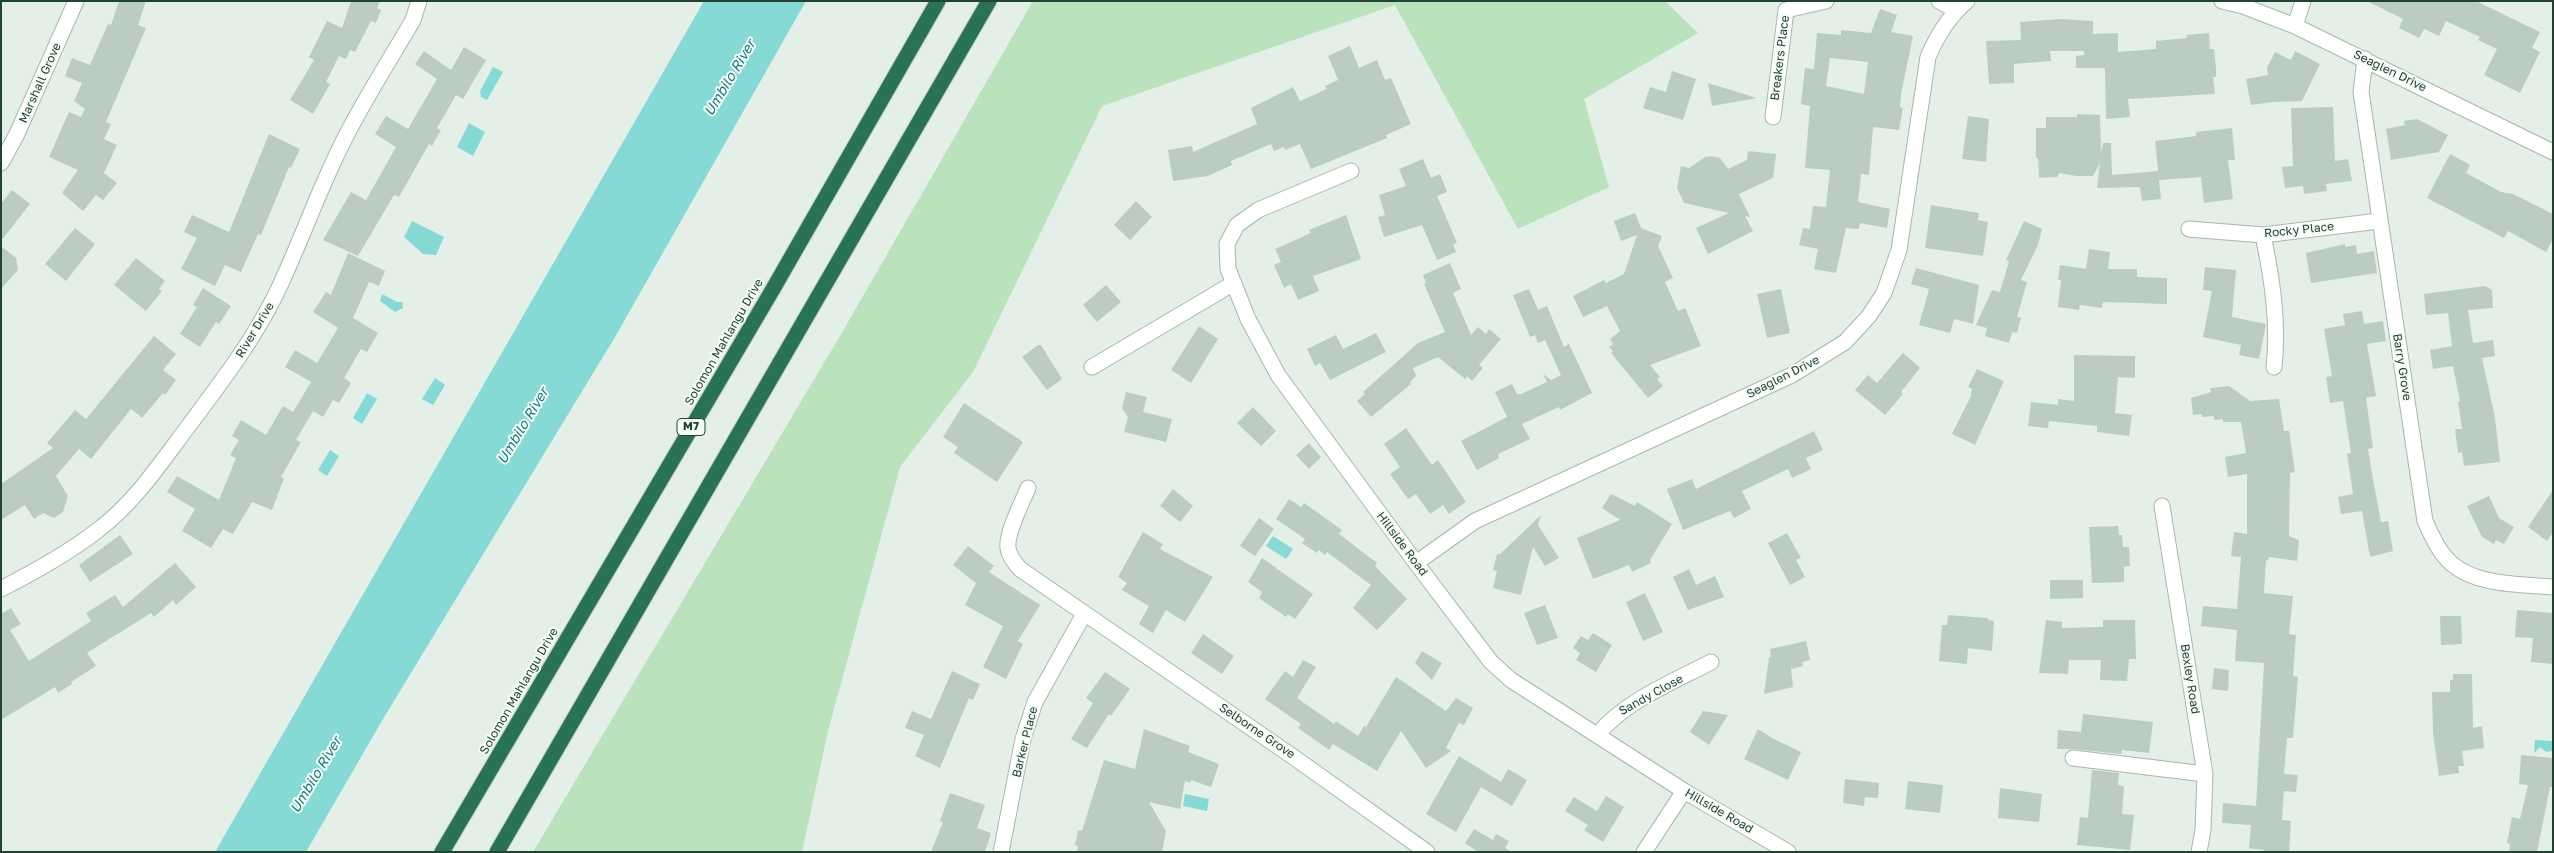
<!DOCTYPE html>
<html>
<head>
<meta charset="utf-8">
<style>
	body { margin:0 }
	#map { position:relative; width:2554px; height:853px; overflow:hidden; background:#e4efe7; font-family:"Golos Text",sans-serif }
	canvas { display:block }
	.frame { position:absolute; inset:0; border:2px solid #204333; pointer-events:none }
</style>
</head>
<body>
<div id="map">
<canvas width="2554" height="853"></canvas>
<div class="frame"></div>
</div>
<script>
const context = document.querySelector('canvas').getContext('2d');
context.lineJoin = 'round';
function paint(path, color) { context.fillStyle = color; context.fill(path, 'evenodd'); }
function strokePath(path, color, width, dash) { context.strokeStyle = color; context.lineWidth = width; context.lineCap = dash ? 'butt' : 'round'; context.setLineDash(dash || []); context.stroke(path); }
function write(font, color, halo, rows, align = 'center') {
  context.font = font + ' "Golos Text",sans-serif'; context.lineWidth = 4; context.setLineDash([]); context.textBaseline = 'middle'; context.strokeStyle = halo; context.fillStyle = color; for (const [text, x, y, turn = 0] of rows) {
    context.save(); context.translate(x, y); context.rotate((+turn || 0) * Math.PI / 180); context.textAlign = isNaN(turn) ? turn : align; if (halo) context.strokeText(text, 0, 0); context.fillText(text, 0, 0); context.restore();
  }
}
const green = new Path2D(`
	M1033 1H1665L1698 33 1584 99 1609 187 1518 229 1395 5 1102 106 973 372 900 467 828 731 802 852H533L840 336Z`);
const water = new Path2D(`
	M704 1H806L615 337 383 719 306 852H215Z
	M493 67 503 72 487 100 481 97 480 91Z
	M469 123 485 132 473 156 457 147Z
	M412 221 444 237 436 255 423 254 404 237Z
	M382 294 397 302H402L403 308 395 312 380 301Z
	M435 378 445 385 433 405 422 399Z
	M367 393 377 399 362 424 353 418Z
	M330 450 339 456 327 476 318 470Z
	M1273 536 1293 549 1286 559 1266 546Z
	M2535 740 2553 741V751L2546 752 2540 747 2534 753Z
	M1185 794 1209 799 1207 811 1183 806Z`);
const building = new Path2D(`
	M119 1H146L138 25 146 28 106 122 111 124 104 139 117 145 104 173 117 183 103 200 96 195 83 211 62 193 78 170 49 157 69 112 81 117 85 109 74 101 82 83 65 76 72 58 90 65 108 24 111 25Z
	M351 1H380L377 8 381 10 376 23 371 21 355 52 350 50 346 59 339 56 326 82 330 84 313 114 290 100 314 60 309 57 327 21 342 28Z
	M2367 1H2476L2540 32 2532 48 2540 52 2520 93 2484 75 2497 49 2478 40 2480 37 2446 21 2439 36 2424 29 2419 38 2399 28 2403 19Z
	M1880 9 1897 15 1891 32 1913 36 1901 94 1900 107 1903 108 1899 130 1873 127 1869 175 1861 174 1858 202 1890 209 1887 228 1860 223 1859 229 1846 228 1836 273 1814 269 1818 249 1799 245 1803 228 1810 229 1813 206 1826 207 1830 170 1805 168 1810 106 1801 104 1805 68 1814 69 1817 33 1841 35V30L1871 33ZM1830 58 1868 62 1864 94 1826 86Z
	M2060 19 2093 21V34L2118 33V52L2156 49V41L2187 38 2186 35 2209 33 2210 49H2214L2216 68V77H2213L2215 94 2128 99 2130 117 2106 119 2105 68H2076V56L2084 55V51H2050L2051 61 2014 64V83L1989 84 1986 41 2021 40 2020 22Z
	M1350 46 1359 68 1377 60 1385 80 1391 78 1411 124 1386 135 1387 138 1311 169 1300 144 1285 150 1284 147 1274 151 1271 144 1231 161 1232 165 1208 176 1173 181 1168 150 1192 146 1193 152 1257 124 1251 108 1293 87 1300 101 1327 89 1325 86 1338 80 1328 56Z
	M464 47 486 60 463 99 456 95 437 128 441 130 432 146 429 144 399 197 394 195 358 256 323 240 351 192 366 200 396 147 375 134 386 116 408 129 437 79 415 64 424 51 451 70Z
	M2295 51 2320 64 2302 101 2273 102 2251 105 2246 79 2268 75 2267 68 2275 52 2291 60Z
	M1672 71 1696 79 1683 120 1643 108 1650 87 1666 92Z
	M1708 83 1757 98 1712 106Z
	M2333 107 2335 161 2348 159 2352 181 2326 184 2327 191 2304 194 2303 186 2285 188 2282 167 2293 166 2291 108Z
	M2077 114 2100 115 2101 152 2103 143H2111L2112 175 2158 171 2161 199 2142 201 2140 187 2097 188 2100 163 2093 176H2076L2059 173 2057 177 2039 178 2038 158H2036V128H2046V117H2077Z
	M1968 116 1989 119 1986 162 1962 159Z
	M2417 119 2448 135 2439 152 2391 160 2386 129 2405 125 2404 121Z
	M2232 128 2235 160H2228L2233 199 2204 203 2201 177 2159 180 2155 141 2196 136V132Z
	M269 134 300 149 291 168 289 167 261 235 258 234 241 272 225 265 215 286 181 269 197 238 184 232 192 215 229 232Z
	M1748 151 1776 154 1773 178 1739 194 1750 217 1745 216 1753 231 1708 254 1696 228 1729 213 1684 203 1677 188 1681 166 1689 168 1705 157 1712 156 1720 158 1728 169 1747 160Z
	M2450 154 2470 165 2466 173 2501 192 2513 194 2553 214V239L2546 252 2508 231 2504 238 2427 198Z
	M1423 159 1431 178 1440 174 1447 192 1437 196 1457 243 1453 244 1456 252 1437 260 1422 225 1384 237 1378 217 1385 215 1379 195 1406 186 1399 169Z
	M12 190 30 204 1 241V204Z
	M1136 201 1152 217 1130 240 1114 225Z
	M1931 205 1979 213 1978 220 1988 222 1983 256 1925 248Z
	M1635 213 1641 228 1662 236 1658 246 1673 278 1665 282 1678 311 1685 308 1701 346 1650 365 1660 377 1657 379 1663 386 1648 398 1611 353 1613 351 1609 347 1613 344 1610 339 1620 331 1607 306 1583 317 1573 296 1604 280 1606 283 1624 274 1637 235 1621 241 1614 221Z
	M1346 215 1361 259 1313 276 1319 291 1298 300 1291 284 1284 288 1274 265 1281 262 1275 249 1311 233 1309 230Z
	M2024 221 2042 229 2038 245 2021 280 2027 282 2017 317 2021 318 2017 333 2012 332 2009 343 1985 336 1987 328 1976 325 1992 290 2000 292 2009 261 2006 260Z
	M75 228 95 244 66 281 45 264Z
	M2345 244V247L2356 245 2357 254 2374 251 2377 273 2311 283 2306 253Z
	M1 246 16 258 18 270 1 289Z
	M2089 249 2110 252 2108 269H2137V277L2167 278V304L2103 302 2102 308 2080 305 2079 310 2058 307 2061 280H2058L2060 265 2086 269Z
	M348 253 385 271 379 286 369 282 353 318 378 333 367 352 361 349 344 378 351 383 339 403 333 400 323 417 313 411 296 440 301 442 281 477 284 478 272 510 252 502 233 534 223 529 211 548 182 531 195 509 167 492 177 476 219 500 236 458 230 455 239 440 232 436 241 420 266 435 283 406 293 412 311 382 285 367 295 350 317 363 338 328 313 312 326 292 331 295Z
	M136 258 165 281 159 289 162 291 146 311 114 285Z
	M1450 263 1461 289 1453 293 1471 335 1478 327 1486 334 1489 329 1501 339 1479 365 1483 368 1472 381 1467 376 1465 379 1438 357 1413 368 1416 376 1410 382 1411 384 1371 417 1357 401 1365 394 1363 392 1418 343 1445 332 1424 284 1426 283 1423 275Z
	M2205 267 2236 270 2232 317 2266 324 2259 359 2239 355 2241 345 2203 337 2212 291 2203 290Z
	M1916 268 1979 285 1973 324 1954 319 1950 333 1919 325 1929 289 1911 284Z
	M1106 285 1121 302 1097 322 1083 305Z
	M2485 286 2492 290 2493 308 2468 310 2473 343 2493 340 2495 356 2482 358 2495 418 2500 462 2464 466 2462 452 2458 453 2455 429H2462L2458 402 2460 401 2453 366 2433 369 2430 350 2452 346 2448 313 2426 315 2424 294Z
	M203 288 231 306 219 324 216 322 200 347 180 334 197 307 193 305Z
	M1529 289 1538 310 1547 306 1564 347 1569 344 1592 393 1560 410 1559 407 1522 424 1530 439 1498 454 1499 458 1477 470 1461 441 1507 417 1495 392 1512 384 1517 394H1521L1547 382 1543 374 1551 380 1561 375 1545 340 1538 343 1535 335 1530 337 1513 295Z
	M1781 289 1790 333 1767 338 1757 294Z
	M2362 311 2364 324 2383 321 2386 341 2367 344 2376 396 2366 398 2373 448 2368 449 2373 479 2381 522 2388 521 2393 551 2370 557 2362 511 2341 514 2338 497 2353 494 2347 454 2351 453 2343 401 2330 403 2326 377 2332 376 2324 329 2345 325 2343 314Z
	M1199 326 1218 339 1191 383 1171 370Z
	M1376 333 1386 352 1330 380 1320 363 1315 366 1307 349 1336 335 1343 349Z
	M154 336 176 354 163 370 176 380 165 395 163 393 142 418 131 409 91 459 79 449 56 476 68 496 63 512 54 518 43 513 34 519 25 505 1 520V484L53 448 47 443 75 410 86 419Z
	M1038 345H1041L1062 379 1047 390 1022 357Z
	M1903 353 1920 368 1901 392 1903 394 1885 415 1855 390 1868 375 1877 383Z
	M2074 355 2135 356V378L2118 377 2115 413 2132 415 2129 436 2097 432V426L2049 421 2048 428 2028 426 2031 402 2058 405V399L2074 401Z
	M1977 369 2004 381 1975 445 1952 434 1971 396 1972 389 1968 387Z
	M2229 386 2250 401 2279 399 2284 431H2289L2295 472 2290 473 2289 536 2299 540 2297 561 2269 557 2268 561 2266 560 2264 593 2293 596 2289 634 2296 635 2293 676 2298 677 2293 738H2287L2284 774 2298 775 2296 792 2284 791 2282 820 2291 821 2289 852H2264V850L2249 848 2251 825 2222 823 2223 803 2256 806 2264 663 2235 661 2237 630 2201 626 2203 606 2237 609 2241 557 2231 556 2234 532 2247 534V474L2228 477 2225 457 2246 453 2241 422H2223V419L2214 420V416L2202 417V414L2193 415 2191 398 2211 392 2210 388Z
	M1126 392 1147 397 1143 412 1172 419 1166 442 1124 432 1128 417 1122 408Z
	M964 403 1023 442 997 482 954 453 958 447 943 437Z
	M1253 407 1276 431 1261 446 1237 423Z
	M1406 428 1432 465 1438 460 1466 502 1449 514 1443 505 1430 514 1416 494 1408 499 1390 474 1400 467 1384 444Z
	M1814 431 1823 450 1806 458 1811 469 1792 478 1788 469 1742 491 1751 509 1734 518 1730 511 1683 530 1667 489 1692 479 1696 489Z
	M1309 443 1321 457 1309 469 1296 455Z
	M1173 489 1193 506 1180 522 1160 506Z
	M2553 490V532L2547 541 2528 527Z
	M1611 494 1635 506 1637 502 1672 524 1650 560 1651 563 1632 572 1629 565 1593 579 1577 538 1620 520 1602 508Z
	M2489 496 2499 518 2514 527 2504 544 2496 540 2494 544 2482 537 2467 506Z
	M1289 499 1301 507 1304 503 1342 530 1339 534 1377 563 1375 566 1407 599 1377 630 1353 608 1371 585 1327 552 1325 555 1319 550 1317 553 1302 543 1305 539 1276 519Z
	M1541 515 1538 525 1559 558 1545 566 1533 547 1521 595 1493 588 1497 571 1493 570 1497 554H1500Z
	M1259 518 1274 529 1255 556 1240 546Z
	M2118 526 2119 535H2122L2123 547H2129L2130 566 2124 567V582L2092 583 2089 527Z
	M1143 532 1163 544 1160 549 1213 577 1185 622 1166 610 1153 633 1139 624 1149 606 1122 590 1127 583 1118 577Z
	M1787 533 1801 558 1796 560 1805 577 1790 585 1768 543Z
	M120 535 133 554 90 582 79 565Z
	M968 546 994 566 989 572 1040 605 1018 641 1023 644 1006 679 983 667 1003 626 965 605 976 583 953 565Z
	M1262 558 1313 594 1295 619 1288 614 1286 617 1259 598 1262 592 1248 582Z
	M175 563 196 587 176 605 173 600 154 617 151 613 87 653 96 666 71 682 72 684 58 693 55 687 1 720V614L11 608 21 624 10 630 29 661 91 621 86 613 115 595 123 607Z
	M1689 569 1696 585 1715 576 1724 597 1688 610 1673 577Z
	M2050 580H2083V598L2050 599Z
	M1645 593 1663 632 1643 641 1626 602Z
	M1545 605 1558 638 1537 645 1524 613Z
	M2517 610 2553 613V664L2531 662 2533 638 2515 637Z
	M1948 615 1988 618V620L1994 621 1992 651 1968 648 1967 664 1939 661 1942 625H1947Z
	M2440 616H2461L2462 644 2441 645Z
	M2046 620 2062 622V628L2103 627V620H2135L2136 659H2129L2127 681 2100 680 2101 660H2069L2068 674 2039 673Z
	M1593 633 1612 645 1596 672 1576 660 1580 653 1573 648 1581 636 1588 640Z
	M1203 634 1234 656 1222 674 1191 653Z
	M1806 641 1810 660 1802 662 1803 666 1791 669 1793 687 1764 694 1769 657H1771L1770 649Z
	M1422 651 1442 663 1432 680 1415 663Z
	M1303 660 1316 667 1297 698 1334 724 1336 721 1358 736 1364 726 1366 727 1396 677 1446 711 1456 698 1473 708 1464 725 1459 723 1446 748 1451 751 1426 768 1401 731 1377 771 1333 744 1329 750 1298 728 1301 724 1265 699 1285 671 1293 677Z
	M2214 668 2229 670 2228 691 2212 689Z
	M952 671 980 684 973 700 969 698 940 768 915 756 924 735 905 728 912 711 931 719Z
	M1105 672 1130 689 1111 716 1109 714 1087 748 1071 739 1093 703 1086 698Z
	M2453 674H2472L2473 728 2482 726 2484 748 2462 751 2464 766H2458L2459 773 2439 776 2433 733 2432 692H2450V680H2453Z
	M1703 711 1728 715 1709 745 1690 732Z
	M2083 714 2153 722 2149 753 2122 750 2121 754 2074 749H2057L2058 730 2081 732Z
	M1144 729 1190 746 1188 752 1219 764 1211 787 1191 780 1190 783 1185 781 1180 809 1149 802 1166 831 1162 852H1077L1078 846 1075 845 1078 830 1082 831 1104 760 1135 769Z
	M1758 729 1772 738 1801 752 1788 780 1744 759Z
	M2521 755 2553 758V787H2550L2537 852H2509L2510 844 2507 843 2512 817 2520 819 2528 785 2519 784Z
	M1459 756 1501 782 1508 769 1527 780 1512 806 1481 787 1456 832 1426 814Z
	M2092 770 2119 773 2118 785 2124 786 2122 814 2134 815 2130 850 2077 845 2080 817 2088 818Z
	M1845 779 1879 783 1878 798 1865 797 1864 806 1843 803Z
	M1908 781 1943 785 1940 813 1905 809Z
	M2000 788 2042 794 2039 822 1998 818Z
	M950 793 985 805 977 828 991 833 985 852H931L943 822 940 821Z
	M1606 796 1624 807 1603 842 1584 830 1588 825 1565 811 1574 797 1597 811Z
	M1474 829 1493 840 1496 834 1509 841 1505 848 1511 852H1478L1465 843Z`);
const minor = new Path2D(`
	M1939 1 1956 10
	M2222 1 2243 6 2295 26 2553 152
	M2295 26 2303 1
	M2365 59 2361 92 2425 521C2432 536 2439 553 2452 564 2478 586 2521 584 2553 587
	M1773 117 1786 10 1826 1
	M1 163 16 136 76 1
	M1351 171 1258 210 1237 225 1227 244 1228 269 1248 319 1278 375 1416 563 1491 662 1511 680 1684 791 1788 852
	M2189 229 2263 235 2379 221
	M2263 235C2272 278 2279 323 2274 367
	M1092 367 1234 283
	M1028 488C1022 503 1006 533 1008 548 1009 556 1015 563 1020 569L1292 756 1427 852
	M2162 506 2205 774 2203 830 2199 852
	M1416 563 1475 521 1792 375 1845 342 1869 316 1884 293 1899 250 1928 57C1937 36 1949 16 1967 1
	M1 589C34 572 69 553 98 530 134 503 160 464 187 428 219 385 251 344 275 296 301 243 319 187 347 134 367 95 391 58 413 20L419 1
	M1598 734C1627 700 1671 683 1711 662
	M2073 758 2205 774
	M1001 852 1023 739 1035 702 1084 614
	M1644 852 1684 791`);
const highway = new Path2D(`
	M442 852 773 289 938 1
	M497 852 989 1`);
const shields = [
	[691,427,28]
];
const shieldNames = [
	["M7",691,427]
];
const streetNames = [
	["Breakers Place",1780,58,-83],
	["Seaglen Drive",2390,71,26],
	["Marshall Grove",40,83,-66],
	["Rocky Place",2299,230,-6],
	["River Drive",255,330,-59],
	["Solomon Mahlangu Drive",724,342,-60],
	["Barry Grove",2402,367,81],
	["Seaglen Drive",1783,377,-27],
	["Hillside Road",1402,544,53],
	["Bexley Road",2190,679,81],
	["Solomon Mahlangu Drive",519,691,-60],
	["Sandy Close",1651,695,-29],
	["Selborne Grove",1257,731,34],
	["Barker Place",1025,742,-76],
	["Hillside Road",1719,811,30]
];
const waterNames = [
	["Umbilo River",730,78,-59],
	["Umbilo River",523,426,-59],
	["Umbilo River",316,775,-59]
];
paint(green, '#bae2bd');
paint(water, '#85dad6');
paint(building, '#bbcdc2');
strokePath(minor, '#a5b8ad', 17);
strokePath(highway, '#c1cac6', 17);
strokePath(minor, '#fff', 15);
strokePath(highway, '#287354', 15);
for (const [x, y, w] of shields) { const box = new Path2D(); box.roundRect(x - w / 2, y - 8.5, w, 17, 4); context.fillStyle = '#f5fbf7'; context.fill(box); strokePath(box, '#204333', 1); }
write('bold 11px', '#204333', null, shieldNames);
write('12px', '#204333', '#f5fbf7', streetNames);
write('italic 14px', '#127b78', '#f5fbf7', waterNames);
</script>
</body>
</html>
